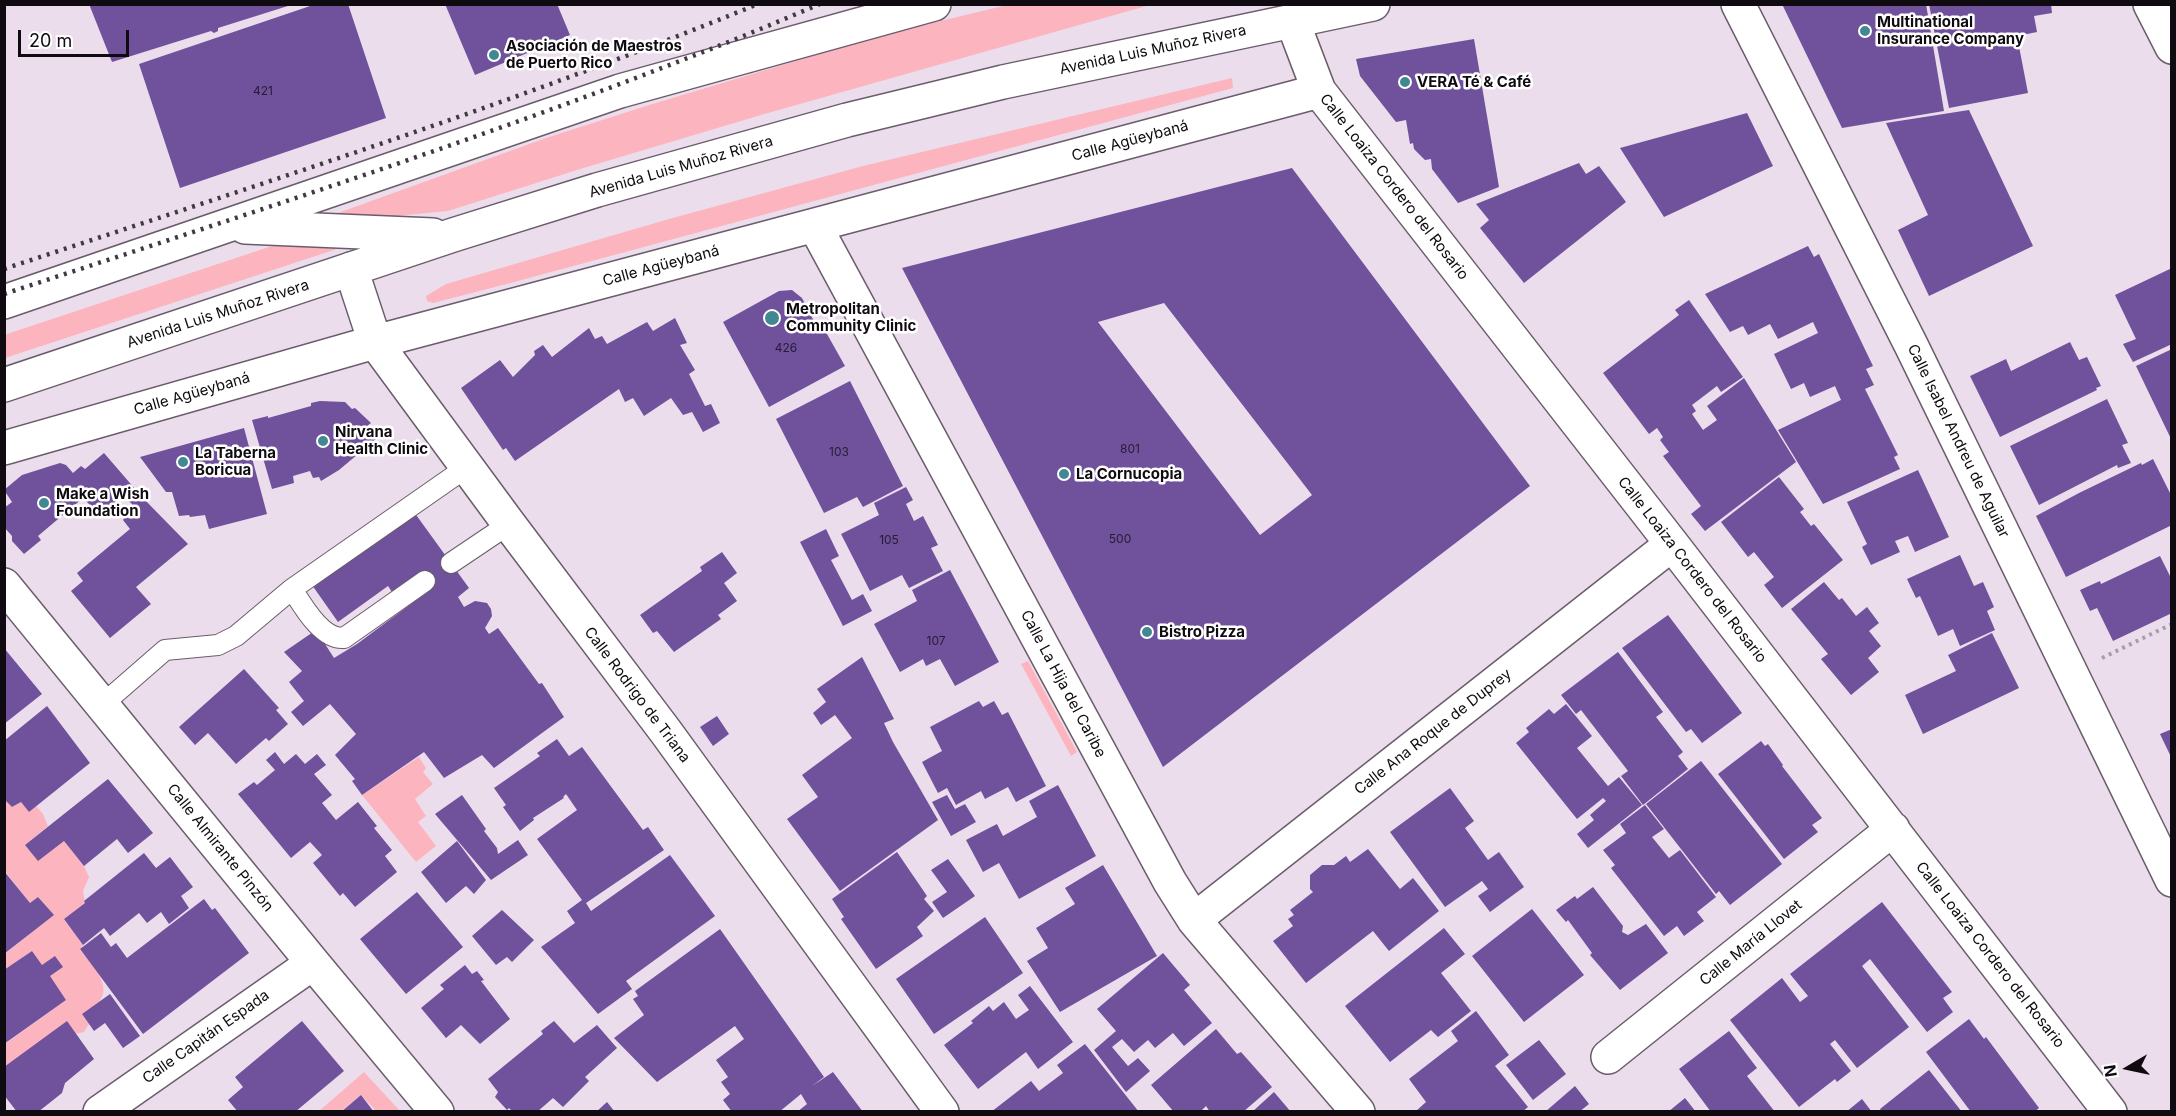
<!DOCTYPE html>
<html>
<head>
<meta charset="utf-8">
<style>
	body { margin:0 }
	#map { position:relative; width:2176px; height:1116px; overflow:hidden; background:#ecdded; font-family:Inter,sans-serif }
	canvas { display:block }
	.frame { position:absolute; inset:0; border:6px solid #100b11; pointer-events:none }
	.north { position:absolute; left:2098px; top:1038px; width:60px; height:60px; -webkit-text-stroke:4px #fff; paint-order:stroke; rotate:261deg; font-size:16px; font-weight:700; line-height:24px; text-align:center; color:#100b11 }
	.north::after { content:''; display:block; margin:auto; width:21px; height:27px; background:#100b11; clip-path:polygon(50% 0,100% 100%,50% 72%,0 100%) }
	.scale { position:absolute; left:18px; top:30px; width:111px; height:27px; box-sizing:border-box; border:3px solid #100b11; border-top:0; padding-left:8px; font-size:18px; line-height:21px; white-space:nowrap; color:#100b11; -webkit-text-stroke:4px #fff; paint-order:stroke }
</style>
</head>
<body>
<div id="map">
<canvas width="2176" height="1116"></canvas>
<div class="frame"></div>
<div class="north">N</div>
<div class="scale">20 m</div>
</div>
<script>
const context = document.querySelector('canvas').getContext('2d');
context.lineJoin = 'round';
function paint(path, color) { context.fillStyle = color; context.fill(path, 'evenodd'); }
function strokePath(path, color, width, dash) { context.strokeStyle = color; context.lineWidth = width; context.lineCap = dash ? 'butt' : 'round'; context.setLineDash(dash || []); context.stroke(path); }
function write(font, color, halo, rows, align = 'center') {
  context.font = font + ' Inter,sans-serif'; context.lineWidth = 5; context.setLineDash([]); context.textBaseline = 'middle'; context.strokeStyle = halo; context.fillStyle = color; for (const [text, x, y, turn = 0] of rows) {
    context.save(); context.translate(x, y); context.rotate((+turn || 0) * Math.PI / 180); context.textAlign = isNaN(turn) ? turn : align; if (halo) context.strokeText(text, 0, 0); context.fillText(text, 0, 0); context.restore();
  }
}
const green = new Path2D(`
	M1007 5H1150L761 115 577 170 448 211 344 221 324 218 546 138 646 106 882 35Z
	M1232 78 1233 88 503 285 433 303 427 301 426 296 446 284 669 219 863 166Z
	M290 240 343 247 5 358 4 335Z
	M1028 661 1077 752 1071 756 1021 664Z
	M419 757 426 768 423 772 433 784 415 799 426 816 418 822 436 846 416 862 362 795Z
	M5 799 12 807 21 802 29 812 36 806 43 814 48 826 25 845 64 841 84 866 89 877 83 891 85 903 64 919 83 945 80 950C89 962 111 982 101 999 97 1005 88 1010 82 1014L89 1024 84 1032 75 1034 5 1067V1044L66 1000 32 951 5 970V954L53 915 38 897 30 903 5 871Z
	M364 1072 400 1111H376L361 1095 341 1111 318 1112Z`);
const building = new Path2D(`
	M89 4H291V5L218 28V31L214 33 211 31 112 62Z
	M316 4H348L386 118 180 188 139 64Z
	M445 4H557L570 35 475 75Z
	M1782 4H1926L1944 111 1842 128Z
	M1929 4H2051L2052 13 2034 16 2037 32 2017 36 2028 93 1949 108Z
	M1474 39 1499 187 1458 203 1432 169 1431 159 1425 160 1414 149 1413 143 1410 144 1406 120 1396 122 1360 76 1356 59Z
	M1969 110 2033 246 1929 296 1898 230 1928 215 1886 123Z
	M1747 113 1773 166 1664 217 1620 148Z
	M1579 163 1586 174 1599 166 1626 202 1524 283 1480 228 1489 220 1476 204Z
	M1292 168 1530 486 1163 767 902 268ZM1164 303 1312 495 1260 535 1098 322Z
	M1808 246 1814 257 1819 254 1873 366 1866 369 1874 385 1865 389 1898 455 1894 457 1900 469 1823 504 1778 430 1841 400 1835 386 1810 397 1804 383 1791 389 1774 354 1818 333 1813 322 1778 339 1770 324 1748 335 1743 326 1730 332 1705 294Z
	M2172 268V344L2133 362 2123 344 2136 339 2115 295Z
	M792 290 802 298 818 329 823 327 845 366 769 407 723 322 779 291Z
	M1689 300 1743 377 1721 392 1717 386 1692 405 1696 411 1692 414 1703 430 1717 420 1707 406 1744 378 1796 462 1705 531 1691 514 1701 506 1663 456 1669 452 1660 440 1663 437 1657 428 1649 434 1603 373 1679 315 1675 310Z
	M675 318 687 343 680 345 695 370 689 374 705 406 711 404 720 423 703 432 692 412 683 415 671 398 644 416 633 398 625 402 619 389 515 461 506 448 503 450 461 388 500 360 513 377 535 355 534 351 543 345 552 357 589 328 595 339 602 336 607 344 647 322 653 331Z
	M2070 342 2079 360 2087 357 2101 386 2096 388 2097 390 2000 437 1970 376 2006 359 2011 371Z
	M2172 349V441L2136 366Z
	M850 381 903 486 863 507 857 497 824 513 776 419Z
	M2107 399 2128 443 2122 445 2131 463 2118 468 2117 465 2039 505 2010 446Z
	M320 401 345 402 352 409 355 408 371 423 367 426 376 439 339 470 321 481 319 477 313 478 310 471 293 476 294 483 272 489 252 420 268 416V418L311 406V403Z
	M244 428 267 514 209 529 205 515 190 517 189 515 179 516 172 492H166L140 457Z
	M104 453 142 497 188 544 136 587 151 604 110 638 71 591 83 581 77 573 130 529 123 520 132 504 123 496 100 515 83 498 38 536 41 540 24 554 12 541V536L4 527V508L12 502 4 490 22 475 60 463 66 465 73 473 81 466 85 469Z
	M2153 459 2172 497V525L2066 577 2036 516 2079 493 2141 463 2142 465Z
	M1918 470 1949 537 1915 552 1908 536 1895 541 1900 552 1871 565 1862 547 1867 544 1847 502Z
	M1779 477 1804 509 1800 512 1811 526 1814 524 1843 560 1782 608 1764 585 1774 577 1754 552 1748 557 1721 522Z
	M906 487 913 500 906 504 914 521 923 516 938 545 931 548 943 571 909 588 902 575 870 591 841 534 879 515 874 503Z
	M414 512 469 588 458 597 464 607 475 601 487 603 491 609 492 616 485 628 489 634 498 628 539 684 542 683 564 717 494 768 482 755 444 778 424 752 362 795 352 781 355 779 335 755 356 734 330 704 303 726 291 712 304 701 289 682 302 671 284 652 316 630 334 658 357 644 431 589 420 572 392 592 388 586 338 622 312 585Z
	M826 529 839 556 831 560 852 600 863 594 872 611 843 626 800 542Z
	M722 552 737 573 724 583 737 601 718 615 721 619 674 652 657 631 653 633 640 615 702 571 700 567Z
	M1960 555 1974 586 1983 582 1994 607 1987 611 1995 630 1960 646 1953 629 1938 636 1920 596 1916 598 1907 579Z
	M2160 556 2172 580V613L2113 641 2097 608 2090 611 2080 590 2100 581 2101 584Z
	M950 570 999 662 955 686 940 659 926 666 923 659 900 672 874 624 917 601 912 590Z
	M1824 582 1839 600 1842 598 1856 616 1867 607 1879 623 1869 631 1881 646 1868 658 1879 672 1851 695 1821 659 1828 654 1791 609Z
	M1668 615 1742 713 1702 743 1691 729 1686 732 1622 648Z
	M1992 633 2019 688 1923 734 1905 695 1956 671 1948 655Z
	M4 648 42 694 4 724Z
	M1618 652 1663 712 1656 717 1683 752 1678 756 1688 769 1643 805 1621 776 1628 771 1581 710 1576 714 1561 695Z
	M862 657 894 719 884 723 893 742 938 820 840 891 787 819 818 797 802 775 852 738 835 715 821 725 813 713 826 702 817 689Z
	M244 669 279 708 276 710 288 724 269 741 266 738 236 764 208 733 195 745 179 727Z
	M979 701 983 707 994 701 1002 715 1008 712 1046 786 1016 802 1008 787 985 799 981 791 956 805 947 788 938 793 922 762 942 751 930 727Z
	M1566 704 1592 736 1577 748 1608 786 1619 777 1642 805 1588 848 1577 834 1594 820 1590 815 1606 801 1603 798 1577 819 1516 743 1529 732 1526 728 1549 709 1554 714Z
	M47 706 90 763 29 812 21 802 12 807 4 799V741Z
	M717 716 729 734 713 746 700 727Z
	M2172 729V759L2160 734Z
	M557 739 569 756 582 747 643 830 648 827 664 850 586 903 591 911 670 855 715 916 626 981 632 989 598 1014 541 947 575 923 567 911 582 900 537 839 577 810 566 794 563 797 564 798 533 818 534 820 520 831 503 807 506 805 494 788 540 756 537 753Z
	M1761 741 1765 746 1768 744 1783 765 1782 766 1822 818 1812 825 1818 832 1784 859 1718 774Z
	M275 752 284 764 296 754 305 764 317 754 326 765 314 774 332 795 322 803 336 820 358 802 377 826 374 828 392 850 385 856 397 872 355 907 343 893 340 896 313 863 322 855 310 842 291 858 238 794 254 782 257 785 275 770 266 760Z
	M1701 761 1782 864 1730 905 1719 891 1716 894 1646 804Z
	M108 779 153 833 128 853 117 839 84 866 64 841 38 861 25 845Z
	M1058 785 1096 856 1019 899 999 863 983 872 966 840 997 824 1003 836 1037 817 1029 801Z
	M1450 788 1474 821 1465 828 1488 860 1499 852 1524 887 1490 912 1478 896 1488 889 1482 881 1445 907 1390 832Z
	M462 795 486 829 484 831 497 848 498 854 518 840 528 855 491 880 435 814Z
	M947 795 955 809 965 804 976 822 951 836 932 802Z
	M1645 805 1664 829 1652 837 1669 858 1680 850 1716 897 1697 912 1704 921 1684 936 1677 926 1664 936 1611 868 1615 865 1603 850 1626 833 1620 824Z
	M457 841 486 880 474 894 466 886 446 903 421 872Z
	M1368 849 1400 889 1413 878 1439 911 1389 951 1373 931 1306 983 1273 941 1293 926 1288 919 1294 915 1290 910 1313 892 1310 889V875L1322 865H1334L1346 856 1350 862Z
	M897 852 927 896 924 899 934 911 917 927 923 936 876 969 841 919 844 917 832 899Z
	M144 853 156 868 170 857 193 887 181 896 189 908 169 924 161 912 147 923 139 913 110 936 104 928 83 945 64 919 85 903 84 901Z
	M948 859 975 896 943 918 932 902 947 892 931 870Z
	M1103 865 1157 956 1060 1012 1027 961 1048 948 1036 928 1075 904 1065 888Z
	M4 871 30 903 38 897 54 915 4 954Z
	M1593 887 1623 926 1622 932 1628 935 1646 924 1668 953 1620 990 1590 955 1592 953 1568 920 1566 922 1556 910 1575 896 1577 899Z
	M417 892 463 947 406 994 360 939Z
	M204 899 212 910 215 908 249 953 143 1034 80 949 101 933 111 947 116 943 127 958Z
	M1882 902 1952 992 1943 998 1953 1012 1927 1032 1870 959 1862 966 1909 1027 1857 1068 1835 1040 1830 1044 1851 1071 1837 1082 1835 1079 1799 1107 1730 1020 1782 978 1800 1002 1808 996 1790 974Z
	M1532 909 1584 975 1524 1022 1472 956Z
	M502 910 534 940 512 962 507 957 496 965 472 936Z
	M985 917 1023 973 934 1034 896 979Z
	M1444 928 1465 954 1441 973 1471 1011 1438 1037 1431 1030 1390 1062 1345 1006Z
	M720 929 824 1077 812 1086 833 1072 863 1112H797L807 1104 801 1094 779 1112H732L723 1100 730 1094 721 1082 728 1077 716 1060 744 1039 735 1026 657 1082 614 1038 644 1015 633 999 638 996 635 991Z
	M32 951 42 965 55 956 63 967 50 976 66 1000 4 1044V970Z
	M1163 953 1190 985 1184 990 1212 1023 1184 1046 1173 1033 1155 1048 1148 1040 1134 1052 1122 1039 1112 1047 1128 1066 1138 1058 1150 1071 1126 1092 1094 1050 1116 1031 1097 1009Z
	M465 965 472 974 477 971 484 980 481 981 510 1019 480 1044 461 1025 446 1038 421 1008 444 989 440 985Z
	M1030 986 1073 1042 1038 1069 1026 1052 978 1089 944 1045 973 1023 971 1021 989 1006 993 1011 1004 1002 1016 1019 1029 1010 1018 995Z
	M110 994 140 1036 123 1048 105 1023 94 1031 82 1014Z
	M1476 1011 1509 1055 1495 1066 1528 1107 1522 1112H1415L1426 1102 1409 1079 1458 1041 1451 1031Z
	M1969 1019 1984 1039 1986 1037 2039 1108 2034 1112H1971L1926 1052Z
	M67 1021 94 1059 65 1083 62 1093 38 1112H17L4 1095V1067Z
	M302 1021 344 1071 295 1112H238L228 1100 243 1087 235 1077Z
	M554 1021 574 1043 597 1025 617 1048 585 1077 589 1081 563 1107 553 1098 537 1112H513L509 1108 507 1110 495 1097 498 1092 488 1079 543 1034 541 1031Z
	M1216 1029 1237 1054 1241 1052 1272 1087 1243 1112H1210L1206 1106 1200 1112H1174L1151 1085Z
	M1729 1031 1757 1068 1747 1076 1775 1112H1711L1679 1069Z
	M1539 1040 1566 1074 1533 1100 1506 1065Z
	M1085 1044 1139 1112H991L1031 1081 1039 1091 1063 1073 1057 1065Z
	M1929 1070 1962 1112H1882L1880 1109Z
	M1575 1086 1589 1104 1579 1112H1545Z
	M1274 1092 1291 1112H1252Z
	M361 1095 374 1112H341Z
	M1685 1098 1696 1112H1668Z
	M1862 1099 1872 1112H1846Z
	M607 1102 615 1112H596Z`);
const path = new Path2D(`
	M2102 658 2172 624`);
const service = new Path2D(`
	M451 563 509 524
	M292 589C303 606 322 640 344 638L425 581
	M103 704 165 650 218 645 236 636 292 589 467 467`);
const minor = new Path2D(`
	M1738 4 1911 345 2172 880
	M1292 20 1319 91 1672 544 2110 1112
	M815 226 1170 882 1194 920 1358 1112
	M351 269 375 342 509 524 666 732 942 1112
	M4 448 375 342 1319 91
	M4 585 313 963 437 1112
	M1194 920 1672 544
	M1608 1057 1893 829
	M100 1112 313 963`);
const tertiary = new Path2D(`
	M2150 4 2172 47`);
const primary = new Path2D(`
	M245 227 433 235
	M4 302 620 91 934 4
	M4 385 453 235 597 190 847 120 1003 82 1373 4`);
const rail = new Path2D(`
	M4 269C257 185 511 105 758 4
	M4 294C232 219 462 146 685 59 730 42 775 23 820 4`);
const markers = [
	[1865,31,6,"#428892"],
	[494,55,6,"#428892"],
	[1405,82,6,"#428892"],
	[772,318,8,"#428892"],
	[323,441,6,"#428892"],
	[183,462,6,"#428892"],
	[1064,474,6,"#428892"],
	[44,503,6,"#428892"],
	[1147,632,6,"#428892"]
];
const numberNames = [
	["421",263,91],
	["426",786,348],
	["801",1130,449],
	["103",839,452],
	["500",1120,539],
	["105",889,540],
	["107",936,641]
];
const poiNames = [
	["Multinational",1877,22],
	["Insurance Company",1877,39],
	["Asociación de Maestros",506,46],
	["de Puerto Rico",506,63],
	["VERA Té & Café",1417,82],
	["Metropolitan",786,309],
	["Community Clinic",786,326],
	["Nirvana",335,432],
	["Health Clinic",335,449],
	["La Taberna",195,453],
	["Boricua",195,470],
	["La Cornucopia",1076,474],
	["Make a Wish",56,494],
	["Foundation",56,511],
	["Bistro Pizza",1159,632]
];
const streetNames = [
	["Avenida Luis Muñoz Rivera",1153,50,-12],
	["Calle Agüeybaná",1130,141,-15],
	["Avenida Luis Muñoz Rivera",681,167,-16],
	["Calle Loaiza Cordero del Rosario",1394,187,52],
	["Calle Agüeybaná",661,266,-15],
	["Avenida Luis Muñoz Rivera",218,314,-18],
	["Calle Agüeybaná",192,394,-16],
	["Calle Isabel Andreu de Aguilar",1958,441,64],
	["Calle Loaiza Cordero del Rosario",1692,570,52],
	["Calle La Hija del Caribe",1063,684,62],
	["Calle Rodrigo de Triana",637,695,53],
	["Calle Ana Roque de Duprey",1433,732,-38],
	["Calle Almirante Pinzón",220,848,51],
	["Calle María Llovet",1751,943,-39],
	["Calle Loaiza Cordero del Rosario",1990,955,52],
	["Calle Capitán Espada",206,1037,-35]
];
paint(green, '#fcb5be');
paint(building, '#6f519c');
strokePath(service, '#6a5d6b', 22);
strokePath(minor, '#6a5d6b', 36);
strokePath(tertiary, '#6a5d6b', 36);
strokePath(primary, '#6a5d6b', 36);
strokePath(path, '#a99daa', 4, [3, 4.5]);
strokePath(service, '#fff', 20);
strokePath(minor, '#fff', 33);
strokePath(tertiary, '#fff', 33);
strokePath(primary, '#fff', 33);
strokePath(rail, '#413942', 4.5, [3, 6]);
for (const [x, y, r, color] of markers) { const dot = new Path2D(); dot.arc(x, y, r, 0, 2 * Math.PI); context.fillStyle = color; context.fill(dot); strokePath(dot, '#fff', 2); }
write('12px', '#281c34', null, numberNames);
write('bold 15px', '#100b11', '#fff', poiNames, 'left');
write('15px', '#100b11', '#fff', streetNames);
</script>
</body>
</html>
